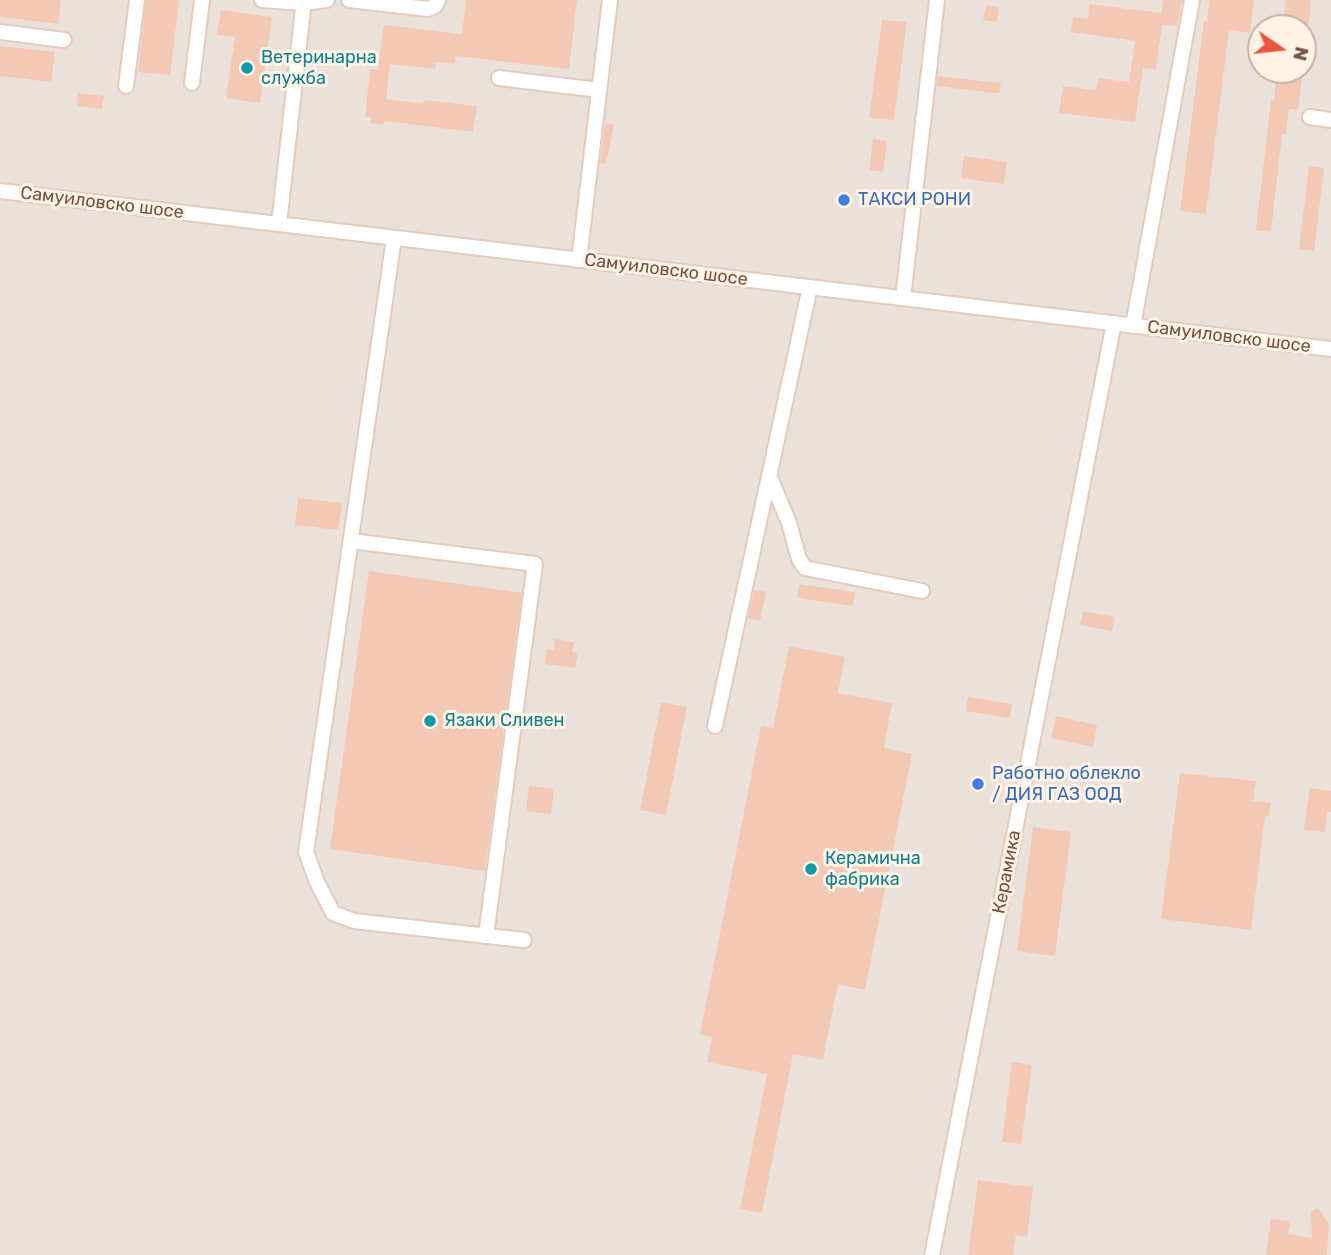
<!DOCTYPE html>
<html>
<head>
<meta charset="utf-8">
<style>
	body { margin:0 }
	#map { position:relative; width:1331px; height:1255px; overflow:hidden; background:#fdefdf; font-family:Rubik,sans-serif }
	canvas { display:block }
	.north { position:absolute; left:1247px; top:14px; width:70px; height:70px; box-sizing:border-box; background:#fff3e6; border:2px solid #c7b3a6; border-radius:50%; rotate:104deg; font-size:19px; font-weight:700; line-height:28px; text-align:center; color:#745246 }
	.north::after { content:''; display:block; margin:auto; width:24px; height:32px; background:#ec553f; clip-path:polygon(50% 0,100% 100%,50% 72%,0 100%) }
</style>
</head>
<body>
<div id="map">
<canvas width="1331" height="1255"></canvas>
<div class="north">N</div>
</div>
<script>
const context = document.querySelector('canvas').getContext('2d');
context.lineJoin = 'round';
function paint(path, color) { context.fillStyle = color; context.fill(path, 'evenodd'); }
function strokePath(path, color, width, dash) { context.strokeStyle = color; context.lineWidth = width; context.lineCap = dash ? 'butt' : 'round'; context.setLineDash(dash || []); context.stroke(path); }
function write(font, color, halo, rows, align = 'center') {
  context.font = font + ' Rubik,sans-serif'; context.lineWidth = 6; context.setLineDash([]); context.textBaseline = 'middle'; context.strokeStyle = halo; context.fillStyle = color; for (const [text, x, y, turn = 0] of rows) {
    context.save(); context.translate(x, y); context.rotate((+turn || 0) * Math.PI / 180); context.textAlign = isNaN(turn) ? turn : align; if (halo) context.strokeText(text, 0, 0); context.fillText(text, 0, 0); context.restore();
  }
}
const industrial = new Path2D(`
	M0 0H1331V1255H0ZM1261 28H1303V70H1261Z`);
const building = new Path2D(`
	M0 0H61L58 24 0 17Z
	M146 0H179L170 75 138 72Z
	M466 0H577L569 69 456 56 455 64 436 62 435 69 390 64 386 99 423 104 424 100 477 106 473 132 384 121 383 125 370 123 371 117H365L370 69 378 70 384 25 462 34Z
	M1163 0H1182L1177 26 1162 25 1156 69 1143 68 1135 122 1059 113 1063 86 1096 90 1098 78 1129 82 1135 41 1071 32 1073 17 1088 19 1089 4 1161 13Z
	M1209 0H1254L1250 33 1229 30 1206 214 1180 211 1204 21 1207 22Z
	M1286 0H1311L1308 28H1282Z
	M986 5 999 7 997 22 983 20Z
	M221 10 272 17 260 103 226 98 235 37 217 35Z
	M882 20 907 22 894 120 869 118Z
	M0 46 55 52 51 82 0 76Z
	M1277 70H1303L1298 110 1289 109 1286 134H1282L1271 232 1256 230 1271 100H1274Z
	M938 76 1001 83 999 93H993L937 86Z
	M78 93 104 96 102 109 77 106Z
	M605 123 614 125 606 164 600 163Z
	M873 139 887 141 883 172 869 170Z
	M964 156 1007 162 1004 184 961 178Z
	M1309 166 1324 168 1314 251 1299 249Z
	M298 498 342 503 338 530 295 525Z
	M369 571 522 593 485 871 330 849Z
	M799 584 855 592 853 606 797 598Z
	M754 590 766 592 760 621 748 618Z
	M1083 611 1115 617 1112 631 1080 625Z
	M555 639 574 642 572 652 578 653 575 668 545 664 547 649 554 650Z
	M789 646 845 657 838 693 892 703 884 748 912 754 865 990 838 984 823 1060 793 1054 762 1213 740 1209 767 1074 707 1062 712 1037 700 1034 761 726 773 728Z
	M968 697 1012 704 1010 718 966 711Z
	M661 702 687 707 666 815 640 810Z
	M1056 716 1097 725 1093 747 1051 738Z
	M1180 773 1256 781 1253 801 1271 803 1269 816H1265L1251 930 1161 919Z
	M529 786 554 789 551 814 526 811Z
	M1310 788 1331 791V812H1327L1325 832 1304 830Z
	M1033 827 1071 832 1055 956 1017 951Z
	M1012 1062 1032 1065 1021 1144 1002 1142Z
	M978 1180 1033 1187 1027 1237 1016 1235 1013 1255H968Z
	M1318 1208 1329 1224 1327 1255H1266L1271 1219 1290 1221 1288 1234 1312 1238 1311 1212Z`);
const minor = new Path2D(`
	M262 0 303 3 327 0
	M349 0 428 9 435 6 438 0
	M0 32 64 40
	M499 78 599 90
	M192 83 202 0
	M126 86 137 0
	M1310 117 1331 120
	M0 191 1331 349
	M279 224 304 0
	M394 238 306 852 317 882 333 913 354 921 524 940
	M579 260 610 0
	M903 298 937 0
	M1133 326 1192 0
	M769 475 789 523 799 559 805 568 922 591
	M351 541 535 564 486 936
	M715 726 810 287
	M932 1255 1114 323`);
const markers = [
	[247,68,7,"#0f9aa8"],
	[844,200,7,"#3f7fe0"],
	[430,721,7,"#0f9aa8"],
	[978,784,7,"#3f7fe0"],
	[811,869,7,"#0f9aa8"]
];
const cultureNames = [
	["Ветеринарна",261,58],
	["служба",261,79],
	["Язаки Сливен",444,721],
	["Керамична",825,859],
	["фабрика",825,880]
];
const shopNames = [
	["ТАКСИ РОНИ",858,200],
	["Работно облекло",992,774],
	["/ ДИЯ ГАЗ ООД",992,795]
];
const streetNames = [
	["Самуиловско шосе",102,203,7],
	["Самуиловско шосе",666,270,7],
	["Самуиловско шосе",1229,337,7],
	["Керамика",1007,872,-79]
];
paint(industrial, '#ebe1db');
paint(building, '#f3c9b6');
strokePath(minor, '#e3ccbe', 18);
strokePath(minor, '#fff', 14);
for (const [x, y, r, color] of markers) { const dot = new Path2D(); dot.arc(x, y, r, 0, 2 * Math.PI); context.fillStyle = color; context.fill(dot); strokePath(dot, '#fff3e6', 2.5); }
write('18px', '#0d838f', '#fff3e6', cultureNames, 'left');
write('18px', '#366cbe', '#fff3e6', shopNames, 'left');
write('18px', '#745246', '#fff3e6', streetNames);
</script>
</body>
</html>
